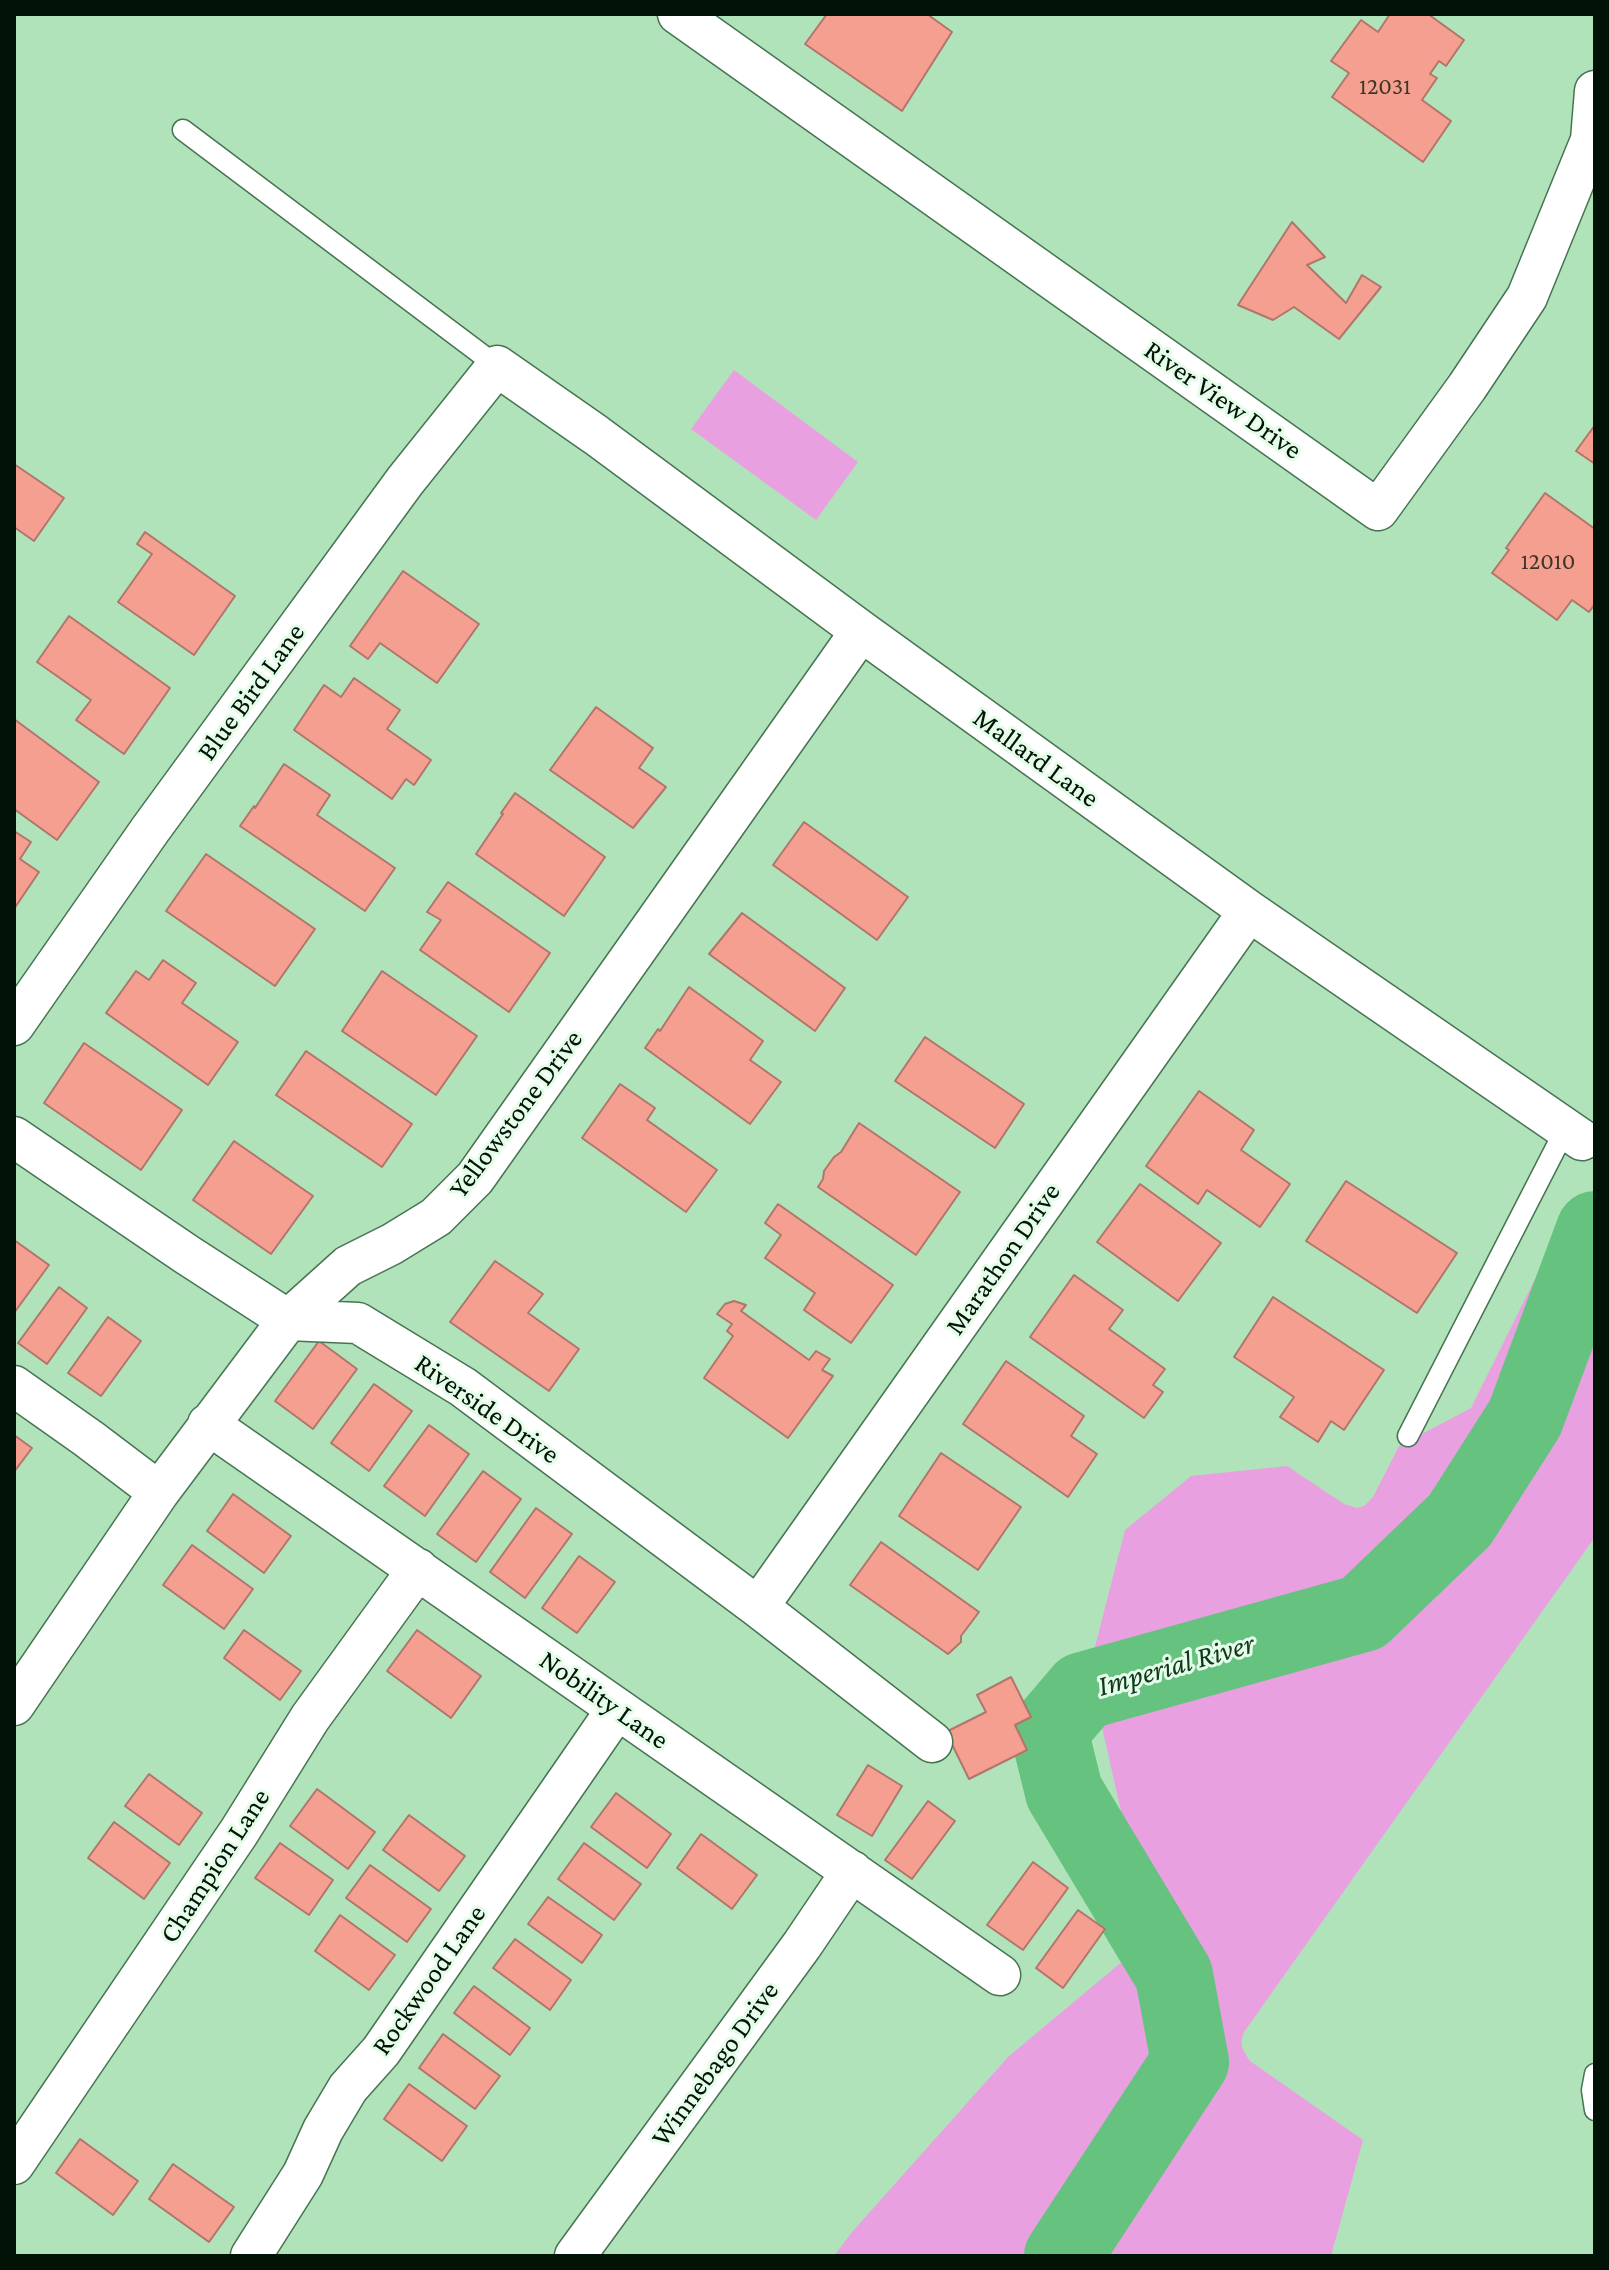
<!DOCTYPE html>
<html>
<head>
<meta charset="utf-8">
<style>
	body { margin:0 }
	#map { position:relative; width:1609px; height:2270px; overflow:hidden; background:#b1e3bb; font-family:"Crimson Pro",serif }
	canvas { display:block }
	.frame { position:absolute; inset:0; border:16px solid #021206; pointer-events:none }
</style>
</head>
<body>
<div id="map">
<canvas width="1609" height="2270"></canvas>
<div class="frame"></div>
</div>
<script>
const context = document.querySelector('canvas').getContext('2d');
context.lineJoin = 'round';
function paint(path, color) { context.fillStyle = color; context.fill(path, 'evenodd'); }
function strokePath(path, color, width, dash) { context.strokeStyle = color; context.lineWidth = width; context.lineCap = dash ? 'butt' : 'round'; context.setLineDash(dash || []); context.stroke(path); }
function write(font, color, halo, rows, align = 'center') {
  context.font = font + ' "Crimson Pro",serif'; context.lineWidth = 6; context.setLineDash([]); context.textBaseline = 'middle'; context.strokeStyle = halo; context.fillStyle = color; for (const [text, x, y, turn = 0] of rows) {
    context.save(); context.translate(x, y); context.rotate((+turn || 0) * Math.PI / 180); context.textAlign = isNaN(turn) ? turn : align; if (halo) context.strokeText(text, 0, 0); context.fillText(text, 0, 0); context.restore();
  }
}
const green = new Path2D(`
	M734 370 858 462 816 520 691 429Z
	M1595 1234V1537L1244 2032C1239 2045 1242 2049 1250 2061L1363 2140 1331 2256H834L852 2232 1008 2057 1136 1950 1138 1936 1129 1847 1089 1670 1125 1530 1191 1476 1287 1466 1344 1504 1357 1508 1364 1506 1373 1497 1399 1446 1471 1408 1535 1279Z`);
const river = new Path2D(`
	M1063 2256 1190 2062 1174 1975 1064 1792 1049 1731 1083 1691 1363 1613 1460 1520 1525 1418 1595 1230`);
const building = new Path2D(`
	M827 14H927L952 32 902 111 805 44Z
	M1390 14H1428L1464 40 1446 66 1439 61 1430 74 1437 78 1422 100 1451 121 1423 162 1332 97 1349 73 1331 61 1361 20 1378 32Z
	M1292 222 1325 257 1307 265 1346 303 1362 275 1381 287 1339 339 1294 307 1273 320 1238 305Z
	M1595 425V464L1576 451Z
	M14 464 64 498 34 541 14 527Z
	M1545 493 1595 529V604L1589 612 1572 600 1557 620 1492 573 1509 550 1506 548Z
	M145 532 235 596 194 655 118 602 152 554 137 544Z
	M403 571 479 624 437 683 380 643 368 659 350 646Z
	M69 616 170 688 124 754 76 720 91 700 37 662Z
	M354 678 400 710 387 729 431 760 414 785 406 779 392 799 294 730 324 685 341 697Z
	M596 707 653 748 639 768 666 787 633 828 550 770Z
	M14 719 99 782 57 840 14 809Z
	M284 764 330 795 317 815 395 868 365 911 240 826 254 806 255 808Z
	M515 793 605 857 564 916 476 854 503 814 501 813Z
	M804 822 908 897 877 940 773 865Z
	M14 831 31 842 20 859 39 872 14 909Z
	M206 854 315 929 275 986 166 911Z
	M448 882 550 953 509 1012 420 950 441 920 427 912Z
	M742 913 845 988 815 1031 709 954Z
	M163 960 196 983 182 1003 238 1042 208 1085 106 1013 136 971 149 980Z
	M382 971 477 1036 436 1095 342 1031Z
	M689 987 763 1041 750 1060 781 1082 750 1124 645 1048 658 1029 660 1031Z
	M925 1037 1024 1104 995 1148 895 1081Z
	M84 1043 182 1110 141 1170 44 1103Z
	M306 1051 412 1124 382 1167 276 1095Z
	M620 1084 655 1108 647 1120 717 1170 686 1212 582 1138Z
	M1199 1091 1254 1130 1241 1150 1290 1184 1260 1227 1207 1190 1198 1204 1146 1166Z
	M859 1123 960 1192 916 1255 818 1187 823 1179 824 1171 834 1157 841 1152Z
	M234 1141 313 1196 271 1254 193 1200Z
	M1346 1181 1457 1253 1417 1313 1306 1241Z
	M1140 1184 1221 1243 1178 1301 1097 1242Z
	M778 1204 893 1285 851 1343 804 1310 815 1293 765 1258 781 1235 765 1223Z
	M14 1240 49 1265 14 1313Z
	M495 1261 543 1294 528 1313 579 1349 549 1391 450 1322Z
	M1074 1275 1123 1310 1109 1329 1165 1369 1153 1385 1163 1392 1144 1418 1030 1337Z
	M59 1287 87 1308 47 1364 18 1343Z
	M1273 1297 1384 1370 1344 1430 1331 1421 1318 1442 1280 1417 1294 1397 1234 1357Z
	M734 1301 746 1305 741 1311 809 1360 816 1351 830 1359 822 1370 833 1376 788 1438 704 1378 733 1336 727 1331 732 1324 717 1314 725 1304Z
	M108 1317 141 1341 101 1396 68 1373Z
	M319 1341 357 1369 313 1429 275 1401Z
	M1006 1361 1084 1416 1071 1436 1097 1454 1068 1497 963 1424Z
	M374 1384 412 1411 369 1471 331 1443Z
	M429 1425 469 1454 425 1516 384 1486Z
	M14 1435 32 1448 14 1472Z
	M941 1453 1021 1507 978 1570 899 1516Z
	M483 1471 521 1499 476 1562 437 1534Z
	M233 1494 291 1536 264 1573 207 1531Z
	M536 1508 572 1534 525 1598 490 1572Z
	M881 1542 979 1612 961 1636V1642L948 1654 850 1585Z
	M192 1545 253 1589 224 1629 163 1585Z
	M579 1556 615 1582 577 1633 542 1608Z
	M244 1630 301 1671 280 1700 224 1658Z
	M417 1630 481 1676 451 1718 387 1671Z
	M1011 1677 1031 1717 1015 1725 1027 1750 969 1779 946 1732 986 1712 977 1695Z
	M868 1765 902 1786 872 1836 837 1815Z
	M149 1774 202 1813 179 1845 125 1806Z
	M317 1789 375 1832 348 1869 290 1826Z
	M616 1793 671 1834 647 1868 591 1827Z
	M928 1801 955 1821 912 1879 885 1860Z
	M409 1815 465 1856 439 1891 383 1850Z
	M114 1822 170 1863 144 1899 88 1858Z
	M701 1834 757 1875 732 1909 677 1868Z
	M280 1843 333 1880 309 1915 255 1878Z
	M584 1843 641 1884 614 1920 558 1879Z
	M1033 1862 1068 1888 1023 1950 987 1925Z
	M370 1865 431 1909 407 1942 346 1898Z
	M548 1897 602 1935 582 1963 528 1924Z
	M1078 1910 1105 1929 1063 1988 1036 1968Z
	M340 1915 395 1955 369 1990 315 1951Z
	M515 1939 571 1980 550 2010 493 1968Z
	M474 1986 530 2028 510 2055 454 2013Z
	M443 2034 500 2076 475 2109 419 2068Z
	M409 2084 467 2126 442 2161 384 2119Z
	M80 2139 138 2181 113 2215 56 2173Z
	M173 2164 234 2207 209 2242 149 2199Z`);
const service = new Path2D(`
	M183 130 497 366
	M1408 1436 1566 1128
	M1595 2074 1592 2090 1595 2110`);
const minor = new Path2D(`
	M678 14 1378 510 1467 387 1527 297 1591 140 1595 91
	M14 1025 150 830 405 481 497 366 596 435 861 631 1249 911 1582 1140
	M14 1137 186 1254 288 1320 358 1323 463 1387 758 1607 932 1742
	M14 1386 89 1439 159 1492
	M208 1424 1000 1975
	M758 1607 1249 911
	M14 1705 159 1492 288 1320 348 1266 392 1244 436 1217 475 1178 861 631
	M14 2164 239 1832 310 1718 418 1569
	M251 2256 303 2174 323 2130 348 2088 381 2051 617 1709
	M575 2256 802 1945 852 1871`);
const numberNames = [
	["12031",1385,87],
	["12010",1548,562]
];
const streetNames = [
	["River View Drive",1223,400,35],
	["Blue Bird Lane",251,692,-54],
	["Mallard Lane",1036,758,36],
	["Yellowstone Drive",516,1114,-53],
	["Marathon Drive",1003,1259,-55],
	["Riverside Drive",487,1409,35],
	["Nobility Lane",604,1700,35],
	["Champion Lane",215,1866,-57],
	["Rockwood Lane",429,1980,-55],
	["Winnebago Drive",715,2064,-54]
];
const waterNames = [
	["Imperial River",1176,1665,-16]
];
paint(green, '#e9a0e1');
strokePath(river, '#66c27f', 78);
paint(building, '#f59f90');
strokePath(building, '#b0766b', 2);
strokePath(service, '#467451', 23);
strokePath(minor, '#467451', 43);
strokePath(service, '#fff', 20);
strokePath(minor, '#fff', 40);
write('24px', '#3f3528', null, numberNames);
write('28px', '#021206', '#e4fde8', streetNames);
write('italic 30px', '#10371c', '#e4fde8', waterNames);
</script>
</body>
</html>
